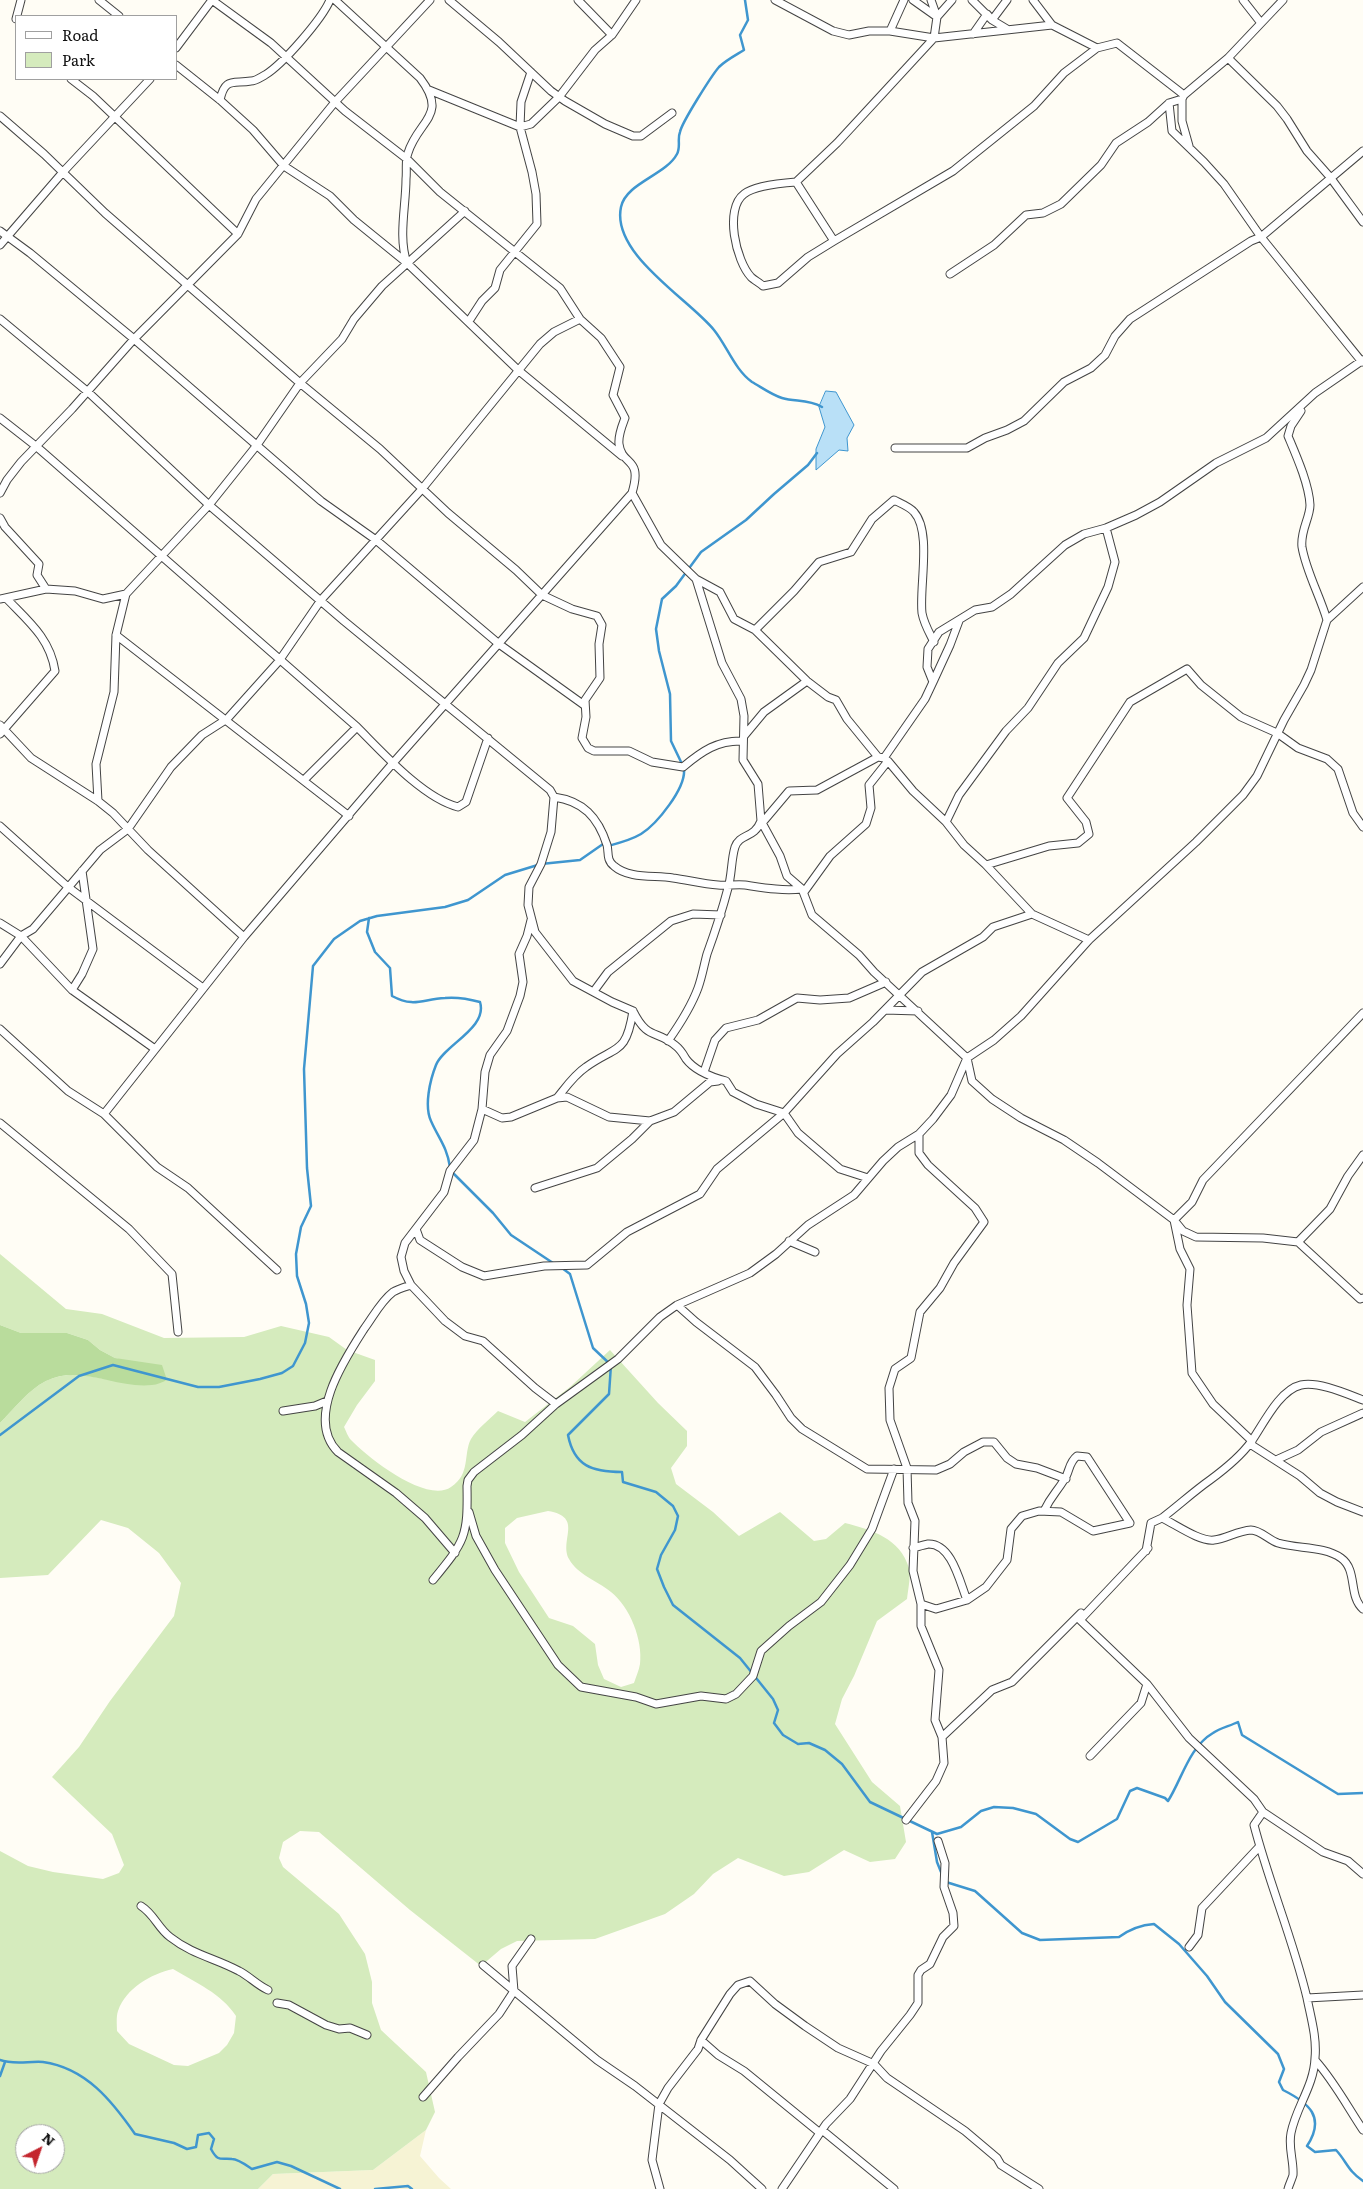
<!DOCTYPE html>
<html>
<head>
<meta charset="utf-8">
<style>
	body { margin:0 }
	#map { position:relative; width:1363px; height:2189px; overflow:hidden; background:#fffdf5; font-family:Literata,serif }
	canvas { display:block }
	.legend { position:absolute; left:15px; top:15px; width:162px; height:65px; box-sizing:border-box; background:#fff; border:1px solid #a0a0a0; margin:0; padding:6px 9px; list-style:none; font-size:15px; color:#111 }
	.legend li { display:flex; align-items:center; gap:10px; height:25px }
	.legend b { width:25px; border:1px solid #a0a0a0 }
	.north { position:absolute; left:15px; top:2124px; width:50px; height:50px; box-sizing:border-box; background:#fff; border:1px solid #a0a0a0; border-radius:50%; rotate:41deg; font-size:14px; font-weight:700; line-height:20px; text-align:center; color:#111 }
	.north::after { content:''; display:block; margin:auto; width:18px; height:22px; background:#c4262e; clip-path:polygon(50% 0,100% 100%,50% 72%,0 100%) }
</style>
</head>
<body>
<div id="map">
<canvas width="1363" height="2189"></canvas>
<ul class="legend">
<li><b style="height:6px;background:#fff"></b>Road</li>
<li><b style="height:14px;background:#d5ebbd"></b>Park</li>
</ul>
<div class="north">N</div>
</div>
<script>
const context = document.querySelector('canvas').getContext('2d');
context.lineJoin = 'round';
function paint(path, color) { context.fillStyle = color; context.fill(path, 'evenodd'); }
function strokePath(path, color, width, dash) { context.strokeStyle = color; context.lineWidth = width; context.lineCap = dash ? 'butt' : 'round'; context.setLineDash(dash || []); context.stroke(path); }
const farmland = new Path2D(`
	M426 2130 420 2156 439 2178 451 2189H258L273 2174 373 2170Z`);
const green = new Path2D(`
	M0 1254 66 1309 102 1314 164 1338 244 1337 281 1326 329 1337 347 1350 375 1360V1381L357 1405 344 1427C346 1431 348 1437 351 1440 368 1458 427 1504 451 1487 471 1474 463 1454 471 1439 477 1429 490 1419 498 1411L525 1422 570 1387 610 1350 658 1403 687 1431V1446L671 1468 676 1484 713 1512 739 1536 780 1512 814 1541 826 1539 845 1523C872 1530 900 1538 909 1568 911 1576 908 1590 907 1599L877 1621 854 1676 842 1699 835 1724 872 1782 900 1806 906 1842 895 1859 870 1862 844 1850 809 1872 784 1876 738 1858 713 1874 694 1894 665 1914 595 1939 517 1941 501 1949 481 1966 410 1910 319 1832 300 1831 283 1842 279 1858 283 1867 339 1914 365 1954 372 1982V2003L381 2030 426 2072 435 2112 426 2130 373 2170 273 2174 258 2189H0V1851L28 1866 53 1872 103 1879 119 1873 124 1865 112 1834 52 1777 79 1747 110 1701 174 1616 181 1583 159 1553 128 1528 101 1520 48 1575 0 1578V1423C14 1409 28 1390 46 1381 85 1362 126 1395 167 1380L130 1362 115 1358 100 1350 88 1340 67 1333H21L0 1325ZM548 1511C584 1517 559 1540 569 1559 578 1575 596 1580 611 1592 630 1607 643 1640 640 1664 639 1670 636 1677 634 1683L621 1687 604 1679 598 1665 595 1644 573 1626 549 1618 519 1572 505 1543V1528L517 1518ZM173 1969C196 1983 221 1993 236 2016L234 2033 227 2045 219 2053 188 2066 174 2065 129 2044 117 2031C117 2025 116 2017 118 2011 126 1988 151 1974 173 1969ZM25 2134H55V2164H25Z`);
const forest = new Path2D(`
	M0 1325 21 1333H67L88 1340 100 1350 115 1358 162 1365 167 1380C162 1382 157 1385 152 1385 116 1389 81 1364 46 1381 28 1390 14 1409 0 1423Z`);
const water = new Path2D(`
	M826 391 836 392 854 425 847 438 848 451 839 450 816 470V449L825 427 819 407Z`);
const stream = new Path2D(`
	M745 0 748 20 740 35 744 50C736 55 726 60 719 67 712 75 682 122 680 132 677 139 681 147 677 154 666 175 626 183 621 207 611 254 689 299 714 330 727 346 735 370 752 382 761 387 772 395 782 398 796 402 808 399 822 407
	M682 764 671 741 670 694 659 651 656 629 662 599 676 586 701 552 746 520 774 494 808 465 817 453
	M369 918 367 932 375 952 390 968 392 996C415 1008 422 999 445 998 456 997 469 999 480 1002 488 1028 444 1045 436 1065 430 1080 424 1106 431 1121 439 1139 447 1147 450 1167
	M452 1172 493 1213 511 1235 553 1263
	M562 1268 570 1274 593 1348 611 1365 609 1394 568 1435C574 1466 592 1472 622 1472L623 1482 656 1492 673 1506 678 1516 675 1530 661 1555 657 1569 664 1587 673 1605 740 1658 773 1699 778 1710 774 1723 783 1735 798 1744 809 1743 825 1750 842 1764 870 1802 937 1834 961 1827 981 1811 994 1807 1013 1808 1036 1814 1070 1839 1078 1842 1117 1819 1130 1791 1137 1788 1165 1798 1168 1801C1182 1779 1189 1747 1213 1733 1220 1728 1230 1726 1238 1722L1242 1735 1338 1794 1363 1793
	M0 1435 79 1376 113 1365 198 1387H219L260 1379 282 1373 293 1366 305 1343 309 1323 306 1304 297 1276 296 1254 301 1227 311 1206 307 1168 304 1069 313 966 334 939 360 921 377 916 445 907 468 900 505 875 541 864 580 860 603 844 608 846C619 843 631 840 641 834 657 824 686 788 684 769
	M932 1832 937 1862 943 1877
	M946 1882 975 1891 1022 1933 1040 1940 1119 1937C1130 1929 1140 1925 1154 1924L1179 1944 1207 1976 1225 2002 1278 2054 1284 2069 1279 2082 1283 2090C1309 2103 1326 2117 1307 2146L1315 2152 1336 2150C1347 2162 1348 2171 1363 2181
	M0 2060C13 2065 29 2061 43 2062 86 2068 112 2101 135 2134L174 2143 187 2149 196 2147 198 2135 209 2133 214 2139 211 2149C218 2162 220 2158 232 2159 238 2159 246 2165 252 2169L277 2162 291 2166 340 2189
	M0 2076 5 2062
	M375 2189 408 2186 412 2189`);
const minor = new Path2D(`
	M99 0 119 16
	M335 0 420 78C449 116 418 120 408 153 405 160 407 171 406 179 406 206 398 237 407 263
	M449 0 499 42 551 91 565 101 605 124 633 136H641L672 113
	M578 0 612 35
	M775 0 833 31 849 35 869 31H890L934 38 937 17 931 0
	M913 0 937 17 952 0
	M972 0 992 20 1007 29
	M1033 0 1052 25
	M1243 0 1261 23
	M16 19 21 0
	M890 31 904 0
	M973 34 987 14 992 20 1007 0
	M176 48 212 0
	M1228 58 1277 106 1287 119 1307 151 1330 177 1363 222
	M176 65 220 100 253 130 284 166 330 196 354 220 407 263 518 370 622 456
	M71 79 93 96 238 234
	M429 90 520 127 531 124 559 97 595 50 612 35 636 0
	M1182 99V121L1189 146
	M220 100C225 77 233 84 251 81 256 81 261 77 265 75 283 64 322 19 330 0
	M1169 103 1172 131 1204 162 1224 184 1261 237 1362 362
	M0 116 44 154 105 213 300 383 380 449 448 513 516 570 542 595 572 609 597 616 602 625 599 644 600 678 585 700 586 717 582 738 588 748 594 751H629L652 762 683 767C702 751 718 740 743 741
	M796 182C783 183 754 186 744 194 724 209 736 261 751 277 754 280 760 283 763 286L778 283 808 257 834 241 953 171 1034 106 1064 73 1097 48
	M0 231 30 253 134 339 321 501 376 540 499 644 584 705
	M834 241 796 182 837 143 934 38 1052 25 1097 48 1117 43 1184 95 1228 58 1283 0
	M0 245 63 172 150 79
	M950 274 994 245 1026 215 1043 213 1061 204 1101 165 1116 143 1148 122 1169 103 1182 99 1184 95
	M0 319 88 392 209 505 344 621 550 790 554 797 551 832 541 864 529 887 528 905 535 932 573 981 612 1002 633 1011C648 1041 656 1029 676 1046 681 1050 683 1054 686 1059 695 1071 711 1077 726 1081L733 1092 756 1104 784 1113 798 1133 840 1169 868 1178
	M469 321 482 301 495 288 500 270 537 224 536 194 532 172 520 127 521 102 531 72
	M1301 411 1291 426 1288 436C1296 455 1309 484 1310 505 1310 518 1300 531 1302 547 1306 571 1320 596 1327 620
	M0 418 37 447 357 727C383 753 423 798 458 807L466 802 488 738
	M895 448H967L985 438 1007 430 1024 421 1064 382 1091 368 1105 355 1115 336 1130 319 1251 241 1261 237 1363 151
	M0 493 7 480 21 462 72 409 134 339 238 234 256 199 335 102 430 0
	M632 493 661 545 696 579 722 663 741 699 744 716 743 760 758 784 761 821 780 856 787 876 802 889 812 915 859 955 874 972 967 1058 972 1081 992 1099 1021 1118 1064 1140 1098 1163 1174 1220 1183 1231 1196 1237 1263 1238 1298 1242 1360 1299 1363 1298
	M0 518 5 527 39 564 37 575 46 589
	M696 579 720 592 734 619 755 630 807 681 828 697 836 700 847 719 878 757 884 758 888 761 913 791 946 822 964 845 986 865 1032 914 1089 940
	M0 599 46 589 75 591 103 599 126 594
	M755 630 794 591 819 562 851 552 872 519 894 500C900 503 910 507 914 512 932 532 919 587 922 613 924 624 929 632 934 642
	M116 635 349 816
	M933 682 950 645 959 621
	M0 725 31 758 98 801 113 813 148 850 244 937
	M0 734 55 671C50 638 28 621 6 598
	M744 736 764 712 807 681
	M884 758 925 699 933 682 927 667 928 649 939 632 975 610 992 607 1011 594 1065 545 1084 534 1106 528 1136 515 1160 502 1216 463 1266 438 1315 393 1363 360
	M305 779 357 727
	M554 797C583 801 598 817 607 845 609 852 606 860 614 866 629 879 654 875 673 878 688 880 703 884 718 885 727 886 736 884 745 885 765 888 782 891 802 889
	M98 801 96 764 114 692 116 635 126 594 209 505 257 445 300 383 342 339 354 319 382 286 465 211
	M946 822 959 795 1006 731 1028 708 1058 663 1084 638 1108 587 1115 562 1106 528
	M762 823 789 791 817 790 878 757
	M0 826 68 887 203 988
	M986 865 1049 846 1078 843 1089 834 1086 822 1067 798 1130 702 1187 669 1201 685 1241 717 1277 733 1298 748 1327 759 1338 769 1353 813 1363 827
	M82 871 93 949 82 974 72 990 155 1049
	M804 892 830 856 866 824 871 808 869 785 888 761
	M531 920 527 936 519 954 523 982 520 996 507 1031 490 1055 485 1072 482 1109 474 1140 450 1171 444 1192 405 1243 401 1257 404 1271 411 1285 445 1321 465 1336 483 1341 535 1388 556 1404
	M0 923 21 936 72 990
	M0 964 21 936 33 929 100 850 128 829 171 767 202 735 227 719 279 661 321 600 422 489 540 344 554 332 580 319
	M594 991 608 972 671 921 693 914 721 915
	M885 1010 918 1011
	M0 1029 68 1091 104 1114 157 1167 188 1188 277 1270
	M668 1041C680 1024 691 1007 698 988 702 977 704 965 707 954 715 932 722 911 728 888 732 875 731 860 735 847 740 833 754 839 761 821
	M704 1072 715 1040 726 1028 758 1020 797 998 820 1000 849 998 886 982
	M557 1098C566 1087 574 1075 586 1067 617 1045 626 1055 633 1011
	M482 1109 502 1118 511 1117 557 1098 567 1097 609 1117 650 1121 674 1112 710 1082 718 1081
	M104 1114 244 937 393 763 632 493C643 456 622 467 619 444 618 435 622 426 625 418L613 395 620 367 601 338 580 319 560 288 440 192 407 159 345 111 271 43 212 0
	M0 1123 129 1229 172 1274 178 1332
	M535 1188 597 1168 632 1139 650 1121
	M416 1229 420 1240 462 1267 484 1276 544 1266 587 1265 627 1232 700 1194 717 1169 784 1113 837 1054 873 1022 922 972 983 937 993 927 1032 914
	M789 1241 815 1252
	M1298 1242 1330 1209 1348 1176 1363 1155
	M411 1285C405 1287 398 1289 393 1292 381 1301 373 1317 364 1329 344 1360 305 1419 338 1452L396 1493 425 1518 455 1553
	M677 1305 696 1322 755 1367 776 1395 791 1418 802 1429 867 1469 936 1470 950 1464 964 1452 983 1442H994L1007 1458 1016 1464 1037 1468 1066 1479
	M283 1411 315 1406 327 1401
	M1252 1441 1213 1404 1192 1373 1187 1305 1190 1269 1180 1249 1174 1220 1192 1202 1203 1180 1363 1013
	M1250 1444 1300 1476 1320 1493 1337 1502 1363 1512
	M1276 1460 1298 1450 1321 1432 1363 1413
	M469 1512 476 1536 495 1570 558 1665 581 1687 636 1697 656 1704 701 1696 726 1699 736 1694 753 1676 761 1651 789 1626 821 1602 850 1565 872 1529 894 1469
	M1162 1518C1175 1524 1200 1542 1214 1540 1226 1539 1237 1531 1251 1530 1260 1530 1269 1540 1278 1543 1298 1549 1324 1546 1341 1558 1358 1570 1348 1596 1363 1609
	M913 1548C917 1547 923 1545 928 1544 952 1543 960 1583 967 1600
	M1148 1548 1080 1620 1147 1684 1189 1738 1254 1799 1263 1812 1254 1825C1269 1883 1293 1939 1307 1998 1311 2018 1317 2038 1315 2058 1314 2086 1296 2107 1291 2133 1288 2148 1294 2161 1293 2175 1292 2179 1289 2185 1288 2189
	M1146 1551 1151 1523 1162 1518C1178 1506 1193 1492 1210 1480 1225 1469 1240 1457 1251 1442 1263 1425 1279 1390 1301 1385 1318 1381 1347 1394 1363 1400
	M433 1580C465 1541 468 1537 467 1486L468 1480 474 1472 522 1435 556 1404 618 1359 660 1317 677 1305 750 1273 776 1254 808 1225 854 1195 883 1161 898 1147 919 1134 933 1119 951 1095 967 1058 994 1040 1021 1016 1089 940 1196 842 1243 795 1257 776 1284 720 1304 685 1311 670 1327 620 1363 587
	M921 1604 936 1609 967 1600 986 1587 1007 1560 1011 1529 1022 1516 1039 1511 1061 1512 1093 1531 1130 1523 1087 1457 1077 1456C1068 1463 1070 1472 1064 1480 1056 1493 1051 1496 1044 1511
	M942 1737 992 1690 1012 1682 1081 1613
	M1090 1756 1141 1703 1147 1684
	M1263 1812 1323 1852 1348 1861 1363 1874
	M906 1820 936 1781 944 1763 942 1737 935 1720 939 1670 921 1626V1604L913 1571 915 1521 908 1503 907 1468 890 1420 889 1388 895 1369 911 1358 920 1312 940 1288 954 1263 984 1222 975 1208 928 1165 919 1153V1134
	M141 1906C154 1914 158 1928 170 1937 193 1955 215 1958 239 1971 249 1976 257 1985 268 1990
	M1189 1947 1198 1935 1202 1908 1259 1847
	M483 1965 597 2060 635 2086 730 2160 762 2189
	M1307 1998 1363 1995
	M277 2003 289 2005 326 2025 339 2029 350 2028 367 2035
	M701 2040 718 2055 744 2071 820 2133
	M1315 2060C1334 2081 1347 2106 1363 2130
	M423 2097 458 2057 499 2014 514 1991 512 1966 531 1939
	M822 2130 894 2189
	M660 2189 652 2160 659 2104 668 2088 698 2049 701 2040 730 1994 738 1985 750 1981 775 2004 805 2026 838 2048 874 2064 887 2078 965 2131 997 2158 1001 2165 1039 2189
	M782 2189 826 2124 850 2099 881 2051 910 2015 918 2003V1975L921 1970 930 1964 943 1937 954 1926 953 1913 944 1887 945 1863 938 1841`);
paint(farmland, '#f6f3d4');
paint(green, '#d5ebbd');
paint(forest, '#b9dc9c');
paint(water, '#b9e0f7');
strokePath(water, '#3f96cf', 1);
strokePath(stream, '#3f96cf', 2.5);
strokePath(minor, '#444', 9);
strokePath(minor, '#fff', 7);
</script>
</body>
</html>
